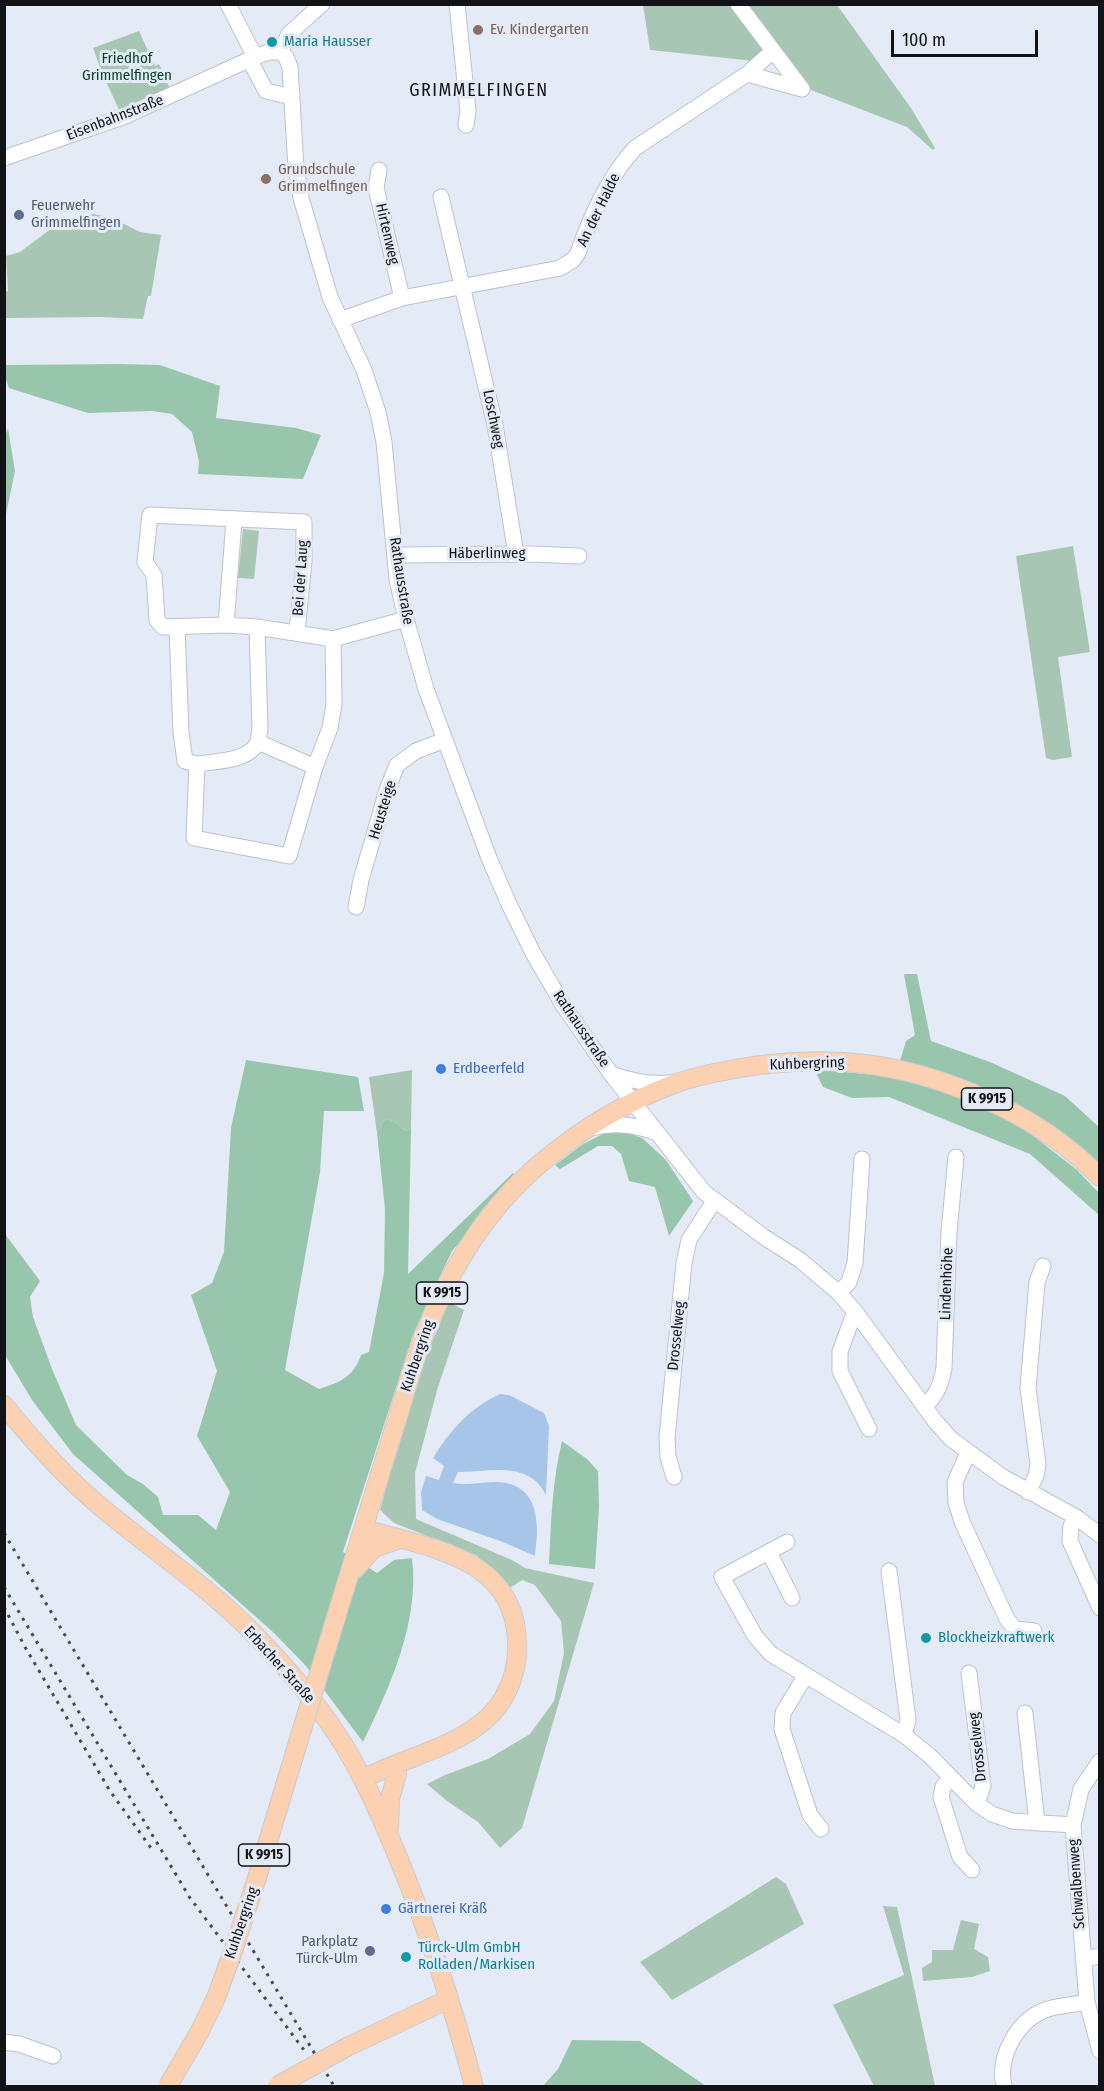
<!DOCTYPE html>
<html>
<head>
<meta charset="utf-8">
<style>
	body { margin:0 }
	#map { position:relative; width:1104px; height:2091px; overflow:hidden; background:#e5ebf6; font-family:"Fira Sans Condensed",sans-serif }
	canvas { display:block }
	.frame { position:absolute; inset:0; border:6px solid #111317; pointer-events:none }
	.scale { position:absolute; left:891px; top:30px; width:147px; height:27px; box-sizing:border-box; border:3px solid #111317; border-top:0; padding-left:8px; font-size:18px; line-height:21px; white-space:nowrap; color:#111317; -webkit-text-stroke:4px #e5ebf6; paint-order:stroke }
</style>
</head>
<body>
<div id="map">
<canvas width="1104" height="2091"></canvas>
<div class="frame"></div>
<div class="scale">100 m</div>
</div>
<script>
const context = document.querySelector('canvas').getContext('2d');
context.lineJoin = 'round';
function paint(path, color) { context.fillStyle = color; context.fill(path, 'evenodd'); }
function strokePath(path, color, width, dash) { context.strokeStyle = color; context.lineWidth = width; context.lineCap = dash ? 'butt' : 'round'; context.setLineDash(dash || []); context.stroke(path); }
function write(font, color, halo, rows, align = 'center') {
  context.font = font + ' "Fira Sans Condensed",sans-serif'; context.lineWidth = 6; context.setLineDash([]); context.textBaseline = 'middle'; context.strokeStyle = halo; context.fillStyle = color; for (const [text, x, y, turn = 0] of rows) {
    context.save(); context.translate(x, y); context.rotate((+turn || 0) * Math.PI / 180); context.textAlign = isNaN(turn) ? turn : align; if (halo) context.strokeText(text, 0, 0); context.fillText(text, 0, 0); context.restore();
  }
}
const green = new Path2D(`
	M643 5H734L765 45 754 61 650 50Z
	M743 5H837L911 108 935 148 933 150 907 127 803 87Z
	M139 31 155 66 159 64 172 93 121 114 103 75 93 48Z
	M93 214 112 218 140 232 161 235 151 296H148L143 319 101 317 5 318V292L8 291 6 256 20 252 48 231 71 218Z
	M243 529 259 531 254 579 238 578Z
	M1073 546 1090 652 1058 657 1072 757 1053 760 1046 758 1016 556Z
	M412 1070 411 1128 406 1131 394 1121 385 1119 377 1133 369 1077Z
	M449 1302 464 1310 438 1387 415 1473 416 1519 512 1560 525 1568 594 1583 522 1828 500 1848 478 1822 447 1801 427 1784 445 1775 488 1759 530 1734 554 1701 564 1653 561 1621 535 1585 522 1580 510 1588 476 1555 394 1523 380 1510 416 1380Z
	M776 1877 786 1884 804 1924 672 2000 640 1962Z
	M883 1906 897 1907 935 2086H874L833 2005 904 1975Z
	M961 1920 979 1924 974 1949 988 1957 990 1971 972 1977 923 1981 922 1968 932 1962V1950H953Z`);
const forest = new Path2D(`
	M121 364 160 365 220 386 216 418 296 428 321 435 303 479 198 474 199 462 192 432 172 414 152 411 88 413 9 388 5 377V365Z
	M8 428 15 471 5 519 4 439Z
	M904 974H917L931 1041 990 1062 1065 1096 1099 1127V1167C1046 1110 974 1082 900 1061L906 1041 915 1035Z
	M246 1060 358 1077 364 1111H324L320 1172 285 1370 319 1389C340 1382 353 1378 361 1355L369 1352 384 1273 385 1209 377 1133 385 1119 394 1121 406 1131 411 1128 408 1274 513 1173 517 1178 452 1251 431 1295 413 1335 343 1552 377 1573 394 1560 412 1558C420 1621 390 1687 363 1742L306 1666 274 1633 73 1454 32 1400 5 1355V1234L40 1281 30 1297 33 1317 52 1369 76 1425 127 1475 143 1484 158 1497 163 1515H198L216 1530 230 1492 197 1436 217 1371 191 1295 212 1283 224 1252 231 1128Z
	M814 1069 874 1075 938 1087 1017 1123 1077 1170 1099 1193V1215L1030 1154 889 1097 852 1098 823 1087Z
	M625 1132 642 1138 666 1160 693 1201 669 1236 655 1187 629 1181 621 1154 612 1146H598L560 1169 555 1165 583 1144 605 1133Z
	M562 1441 587 1459 598 1471 599 1507 595 1569 549 1564C551 1522 552 1482 562 1441Z
	M572 2040 640 2041 706 2086H543L558 2069Z`);
const water = new Path2D(`
	M500 1394 509 1395 544 1413 549 1426 546 1495C529 1460 489 1472 458 1472L453 1483C468 1486 481 1482 496 1482 539 1483 540 1522 535 1556L503 1542 437 1519 422 1510 421 1492 426 1476 439 1480 444 1466 433 1458C451 1429 470 1408 500 1394Z`);
const minor = new Path2D(`
	M228 4 255 57
	M457 4 468 111 466 125
	M738 4 802 89
	M280 52 289 34 322 4
	M249 59 266 91 283 95 292 94
	M747 74 802 89
	M4 158 123 117 255 57 269 52H280L286 57 290 67 296 168 301 198 330 297 364 370 378 412 384 442 397 579 406 619 426 689 489 858 508 902 533 953 563 1005 611 1074 704 1192 764 1237 800 1260 839 1293 857 1314 935 1421 951 1439 1003 1477 1076 1517 1100 1535
	M379 170 376 188 402 298
	M441 197 495 425 516 554
	M340 320 402 298 560 268 573 260 578 253C591 215 608 178 635 148L747 74 773 51
	M395 555 531 554 579 556
	M226 625 234 520
	M177 627 181 732 185 761 197 764 194 838 289 856 315 767 330 728 334 704 333 639
	M257 627 260 728 258 742
	M297 632 304 561V522L150 515 145 562 154 575 157 620 163 627 226 625 257 627 333 639 406 619
	M197 764C217 761 248 762 258 742L315 767
	M356 907 361 880 387 790 397 765 416 751 445 740
	M611 1074C631 1081 649 1085 670 1083
	M591 1128C614 1122 635 1124 657 1133
	M839 1293 849 1282 855 1263 862 1159
	M857 1314 852 1319 840 1352V1371L869 1429
	M925 1406C937 1395 941 1384 944 1368L949 1232 956 1157
	M968 1453 955 1482 956 1503 963 1524 1007 1619 1015 1629 1034 1631
	M674 1477 668 1457 667 1437 684 1263 689 1240 714 1201
	M1028 1492 1036 1476 1038 1464 1028 1388 1037 1282 1043 1266
	M1076 1517 1071 1526 1070 1541 1100 1608
	M787 1542 722 1577 755 1636 771 1654 904 1735 930 1756 977 1804 992 1814 1012 1821 1073 1825
	M769 1552 792 1598
	M889 1571 908 1720 904 1735
	M969 1673 983 1786 977 1804
	M806 1675 783 1713 782 1729 810 1815 821 1829
	M1025 1713 1037 1823
	M1100 1761 1081 1789 1073 1825 1087 2002 1100 2051
	M951 1777 943 1787 941 1797 960 1857 972 1870
	M1083 1959 1100 1956
	M4 2042 19 2044 53 2056
	M1004 2086C997 2057 1017 2021 1045 2010 1058 2005 1074 2005 1087 2002`);
const major = new Path2D(`
	M4 1405C33 1441 66 1478 101 1507 152 1550 209 1587 255 1635 284 1665 313 1698 336 1733 360 1769 378 1810 395 1850 427 1927 453 2006 474 2086
	M355 1569 374 1548 400 1539
	M337 1614 417 1354C444 1280 480 1214 542 1162 582 1129 625 1102 674 1084 695 1076 718 1072 740 1068 837 1052 917 1064 1004 1108 1040 1126 1072 1149 1100 1177
	M363 1779C400 1759 454 1748 485 1720 505 1703 516 1677 517 1652 521 1558 432 1548 363 1529
	M389 1829 390 1799 397 1774
	M347 2047 449 1999`);
const rail = new Path2D(`
	M4 1533 334 2086
	M4 1587 190 1898 304 2050
	M4 1607 25 1647 110 1791 151 1848`);
const majorBridge = new Path2D(`
	M168 2086 200 2031 216 1998 233 1951 256 1881 337 1614
	M277 2086 347 2047`);
const markers = [
	[478,30,6,"#8d6e63"],
	[272,42,6,"#0f9aa8"],
	[266,179,6,"#8d6e63"],
	[19,215,6,"#5c6f8a"],
	[441,1069,6,"#3f7fe0"],
	[926,1638,6,"#0f9aa8"],
	[386,1909,6,"#3f7fe0"],
	[370,1951,6,"#5c6f8a"],
	[406,1957,6,"#0f9aa8"]
];
const shields = [
	[987,1099,51],
	[442,1293,51],
	[264,1855,51]
];
const shieldNames = [
	["K 9915",987,1099],
	["K 9915",442,1293],
	["K 9915",264,1855]
];
const educationNames = [
	["Ev. Kindergarten",490,30],
	["Grundschule",278,170],
	["Grimmelfingen",278,187]
];
const cultureNames = [
	["Maria Hausser",284,42],
	["Blockheizkraftwerk",938,1638],
	["Türck-Ulm GmbH",418,1948],
	["Rolladen/Markisen",418,1965]
];
const parkNames = [
	["Friedhof",127,59],
	["Grimmelfingen",127,76]
];
const streetNames = [
	["Eisenbahnstraße",115,118,-21],
	["An der Halde",599,210,-64],
	["Hirtenweg",387,234,77],
	["Loschweg",493,419,79],
	["Häberlinweg",487,554],
	["Bei der Laug",301,578,-86],
	["Rathausstraße",401,581,81],
	["Heusteige",383,810,-73],
	["Rathausstraße",581,1029,56],
	["Kuhbergring",807,1064,-2],
	["Lindenhöhe",947,1284,-88],
	["Drosselweg",677,1336,-84],
	["Kuhbergring",418,1356,-71],
	["Erbacher Straße",279,1665,48],
	["Drosselweg",978,1747,-96],
	["Schwalbenweg",1077,1884,-94],
	["Kuhbergring",242,1923,-71]
];
const serviceNames = [
	["Feuerwehr",31,206],
	["Grimmelfingen",31,223],
	["Parkplatz",358,1942,"right"],
	["Türck-Ulm",358,1959,"right"]
];
const shopNames = [
	["Erdbeerfeld",453,1069],
	["Gärtnerei Kräß",398,1909]
];
const quarterNames = [
	["GRIMMELFINGEN",479,91]
];
paint(green, '#a7c6b3');
paint(forest, '#98c6ac');
paint(water, '#a6c5e9');
strokePath(minor, '#bcc2cc', 17);
strokePath(major, '#cbcbcc', 20);
strokePath(minor, '#fff', 15);
strokePath(major, '#fbd1b2', 18);
strokePath(rail, '#484b51', 3, [3, 6]);
strokePath(majorBridge, '#cbcbcc', 20, []);
strokePath(majorBridge, '#fbd1b2', 18);
for (const [x, y, r, color] of markers) { const dot = new Path2D(); dot.arc(x, y, r, 0, 2 * Math.PI); context.fillStyle = color; context.fill(dot); strokePath(dot, '#e5ebf6', 2); }
for (const [x, y, w] of shields) { const box = new Path2D(); box.roundRect(x - w / 2, y - 11, w, 22, 4.5); context.fillStyle = '#e5ebf6'; context.fill(box); strokePath(box, '#111317', 1.5); }
write('bold 14px', '#111317', null, shieldNames);
write('15px', '#785e54', '#e5ebf6', educationNames, 'left');
write('15px', '#0d838f', '#e5ebf6', cultureNames, 'left');
write('15px', '#064229', '#e5ebf6', parkNames);
write('15px', '#111317', '#e5ebf6', streetNames);
write('15px', '#4e5e75', '#e5ebf6', serviceNames, 'left');
write('15px', '#366cbe', '#e5ebf6', shopNames, 'left');
context.letterSpacing = '1.5px';
write('18px', '#111317', '#e5ebf6', quarterNames);
context.letterSpacing = '0px';
</script>
</body>
</html>
